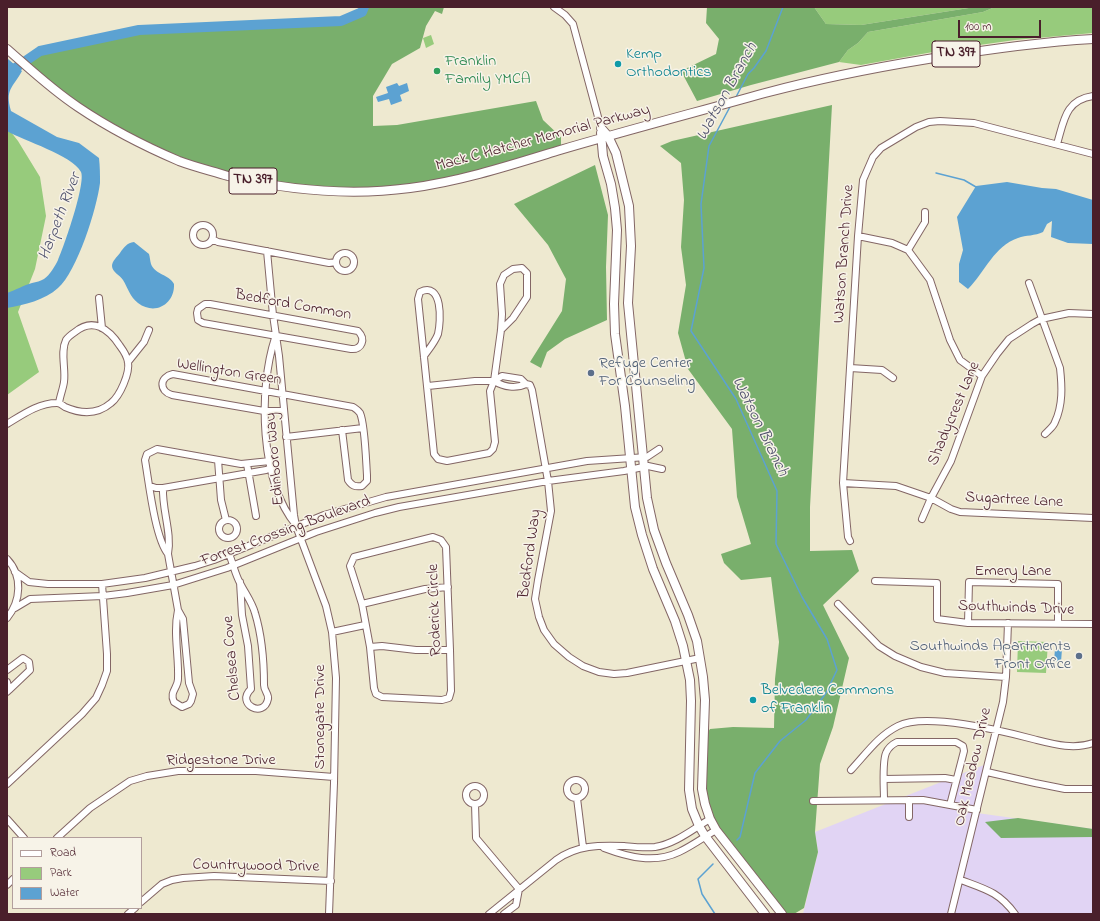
<!DOCTYPE html>
<html>
<head>
<meta charset="utf-8">
<style>
	body { margin:0 }
	#map { position:relative; width:1100px; height:921px; overflow:hidden; background:#eee9d0; font-family:"Indie Flower",sans-serif }
	canvas { display:block }
	.frame { position:absolute; inset:0; border:8px solid #4a1f2b; pointer-events:none }
	.legend { position:absolute; left:12px; top:837px; width:130px; height:72px; box-sizing:border-box; background:#f7f3e8; border:1px solid #b29e9c; margin:0; padding:5px 7px; list-style:none; font-size:12px; color:#4a1f2b }
	.legend li { display:flex; align-items:center; gap:8px; height:20px }
	.legend b { width:20px; border:1px solid #b29e9c }
	.scale { position:absolute; left:958px; top:20px; width:83px; height:18px; box-sizing:border-box; border:2px solid #4a1f2b; border-top:0; padding-left:5px; font-size:12px; line-height:14px; white-space:nowrap; color:#4a1f2b; -webkit-text-stroke:3px #f7f3e8; paint-order:stroke }
</style>
</head>
<body>
<div id="map">
<canvas width="1100" height="921"></canvas>
<div class="frame"></div>
<ul class="legend">
<li><b style="height:5px;background:#fff"></b>Road</li>
<li><b style="height:11px;background:#97cb7c"></b>Park</li>
<li><b style="height:11px;background:#5ca2d2"></b>Water</li>
</ul>
<div class="scale">100 m</div>
</div>
<script>
const context = document.querySelector('canvas').getContext('2d');
context.lineJoin = 'round';
function paint(path, color) { context.fillStyle = color; context.fill(path, 'evenodd'); }
function strokePath(path, color, width, dash) { context.strokeStyle = color; context.lineWidth = width; context.lineCap = dash ? 'butt' : 'round'; context.setLineDash(dash || []); context.stroke(path); }
function write(font, color, halo, rows, align = 'center') {
  context.font = font + ' "Indie Flower",sans-serif'; context.lineWidth = 3; context.setLineDash([]); context.textBaseline = 'middle'; context.strokeStyle = halo; context.fillStyle = color; for (const [text, x, y, turn = 0] of rows) {
    context.save(); context.translate(x, y); context.rotate((+turn || 0) * Math.PI / 180); context.textAlign = isNaN(turn) ? turn : align; if (halo) context.strokeText(text, 0, 0); context.fillText(text, 0, 0); context.restore();
  }
}
const built = new Path2D(`
	M989 763 977 813 1093 829V914H803L818 852 815 832Z`);
const green = new Path2D(`
	M814 7H975L861 25 826 24Z
	M995 7H1093V33L1015 40 944 50 861 65 839 62 848 50 858 43 868 32 983 12Z
	M431 35 434 44 426 48 423 38Z
	M7 127 18 141 40 177 46 216 35 269 18 312 39 372 7 395Z
	M1018 641 1048 642 1046 673 1017 672Z`);
const forest = new Path2D(`
	M364 7H444L442 14 435 11 426 26 420 48 392 64 373 96V126L397 125 536 101 543 120 561 137V150L409 188 300 189 180 162 101 122 24 64 40 51 139 30 341 21 362 12Z
	M707 7H814L826 24 861 25 975 7H995L983 12 868 32 858 43 848 50 839 62 751 85 697 101 681 71 716 54 719 39 706 23Z
	M832 105 810 507V551L852 550 859 571 823 605 849 658 833 727 820 764 815 832 818 852 804 908 794 914H782L716 830 705 804 704 738 710 729 733 727 774 728 775 679 779 642 771 577 741 580 724 563 721 554 751 544 737 497 732 429 688 369 678 333 686 285 681 247 684 200 681 163 660 146 672 141Z
	M595 165 608 215 606 267 607 320 565 339 547 352 541 368 530 362 562 311 566 279 548 245 514 204Z
	M1018 818 1093 829V837L1001 838 985 822Z`);
const water = new Path2D(`
	M8 59 22 71C12 89 5 89 11 111L57 137 79 143 99 158C100 167 100 175 100 183 97 208 77 272 58 288 45 300 24 305 7 308V293C16 290 24 285 32 283 36 282 41 281 44 279 50 275 55 266 58 260 64 247 86 183 81 172 72 155 24 141 7 131V61Z
	M397 83 399 86 407 83 409 91 400 95 402 101 391 105 389 99 378 102 376 97 388 93 386 87Z
	M1007 182 1042 188 1056 189 1093 200V244L1068 243 1051 237 1052 221 1047 224 1043 232C1035 236 1026 235 1018 238 994 246 985 272 968 289L959 282V264L963 250 957 217 976 186Z
	M134 242 149 254C150 257 150 261 151 264 155 275 169 274 174 284 175 304 155 316 138 303 130 297 128 288 123 280 120 275 112 272 112 266 112 261 117 257 120 253 124 247 127 243 134 242Z
	M1055 649H1062L1061 662 1054 661Z`);
const stream = new Path2D(`
	M735 99 748 74 754 68 766 51 783 7
	M731 105 709 146 701 204 704 268 691 331 736 399 777 491 776 544 802 597 827 639 837 670 826 693 806 720 780 741 755 773 740 837 737 840
	M936 173 964 180 976 187
	M713 864 698 879 702 894 715 914`);
const river = new Path2D(`
	M7 76 8 73 40 51 139 30 341 21 362 12 364 7`);
const minor = new Path2D(`
	M554 7 565 15 573 24 601 128
	M1057 144C1064 121 1065 100 1093 96
	M193 235a10 10 0 1 1 20 0a10 10 0 1 1-20 0Z
	M858 236 892 243 908 250 930 280 950 340 960 360 982 376
	M212 239 218 242 329 263 336 262
	M908 250 925 222V212
	M267 251 273 315 279 356 294 515 296 526 326 606 332 632 336 678 334 783 329 914
	M336 262a9 9 0 1 1 18 0a9 9 0 1 1-18 0Z
	M1029 283 1060 368C1062 386 1063 405 1055 422 1054 426 1049 430 1045 434
	M99 298 102 328
	M205 304H210L358 331C366 339 362 350 351 349L203 323 198 320 197 313 198 309Z
	M275 338C258 390 260 482 296 525
	M424 356C429 349 435 342 438 334 441 321 443 281 420 292L418 299 434 454 438 459 447 461 489 453 493 449 495 442 490 391 494 381 501 330 502 314 500 284 504 275 513 269 522 268 527 273V297L513 318 501 330
	M128 362 144 342 149 330
	M850 368 882 370 893 378
	M494 381 502 376 521 379 526 384 530 385 532 390 548 481 551 511 538 580 535 599 539 617 544 630 554 644 569 657 583 666 599 672 614 674 627 673 700 658
	M494 381C504 387 516 389 526 384
	M428 386 475 381H494
	M284 411H264L172 395C159 391 159 377 173 374L353 407C356 409 358 410 360 413 365 424 366 461 367 475V481L362 486C355 487 352 486 348 480L342 430
	M7 424C22 415 38 403 57 403 60 403 62 405 65 407 81 414 97 415 111 403 120 396 130 373 128 362 127 356 123 350 120 346 109 329 93 317 75 332 72 334 68 337 66 340 60 352 66 369 64 382 63 389 60 396 59 403
	M286 437 363 428
	M218 460 221 500 226 520
	M247 464 256 516
	M843 483 896 486 931 498 951 509 960 512 1093 518
	M150 486 156 488H163L266 470 271 468 276 464 270 461 241 464 157 449 147 454 145 460C149 483 155 538 168 554 172 533 162 510 163 488
	M922 519 931 498 951 461 982 376 997 354 1009 339 1032 324 1041 319 1069 313 1093 314
	M219 529a9 9 0 1 1 18 0a9 9 0 1 1-18 0Z
	M433 537 441 540 446 547 450 650 451 691 449 698 442 700 382 697 376 694 374 688 370 647 362 604 350 566 354 557Z
	M850 541 848 537 843 483 858 236 863 180 873 157 881 148 916 127 929 122 940 121 974 123 1093 154
	M168 554 178 610
	M229 554C233 563 235 574 240 583 245 593 252 602 255 613 262 636 264 661 264 685 264 691 269 694 268 699 264 719 235 704 251 689L248 646 242 615 240 582
	M7 559C23 576 21 601 7 618
	M15 572 29 582 48 584H102L145 578 195 566 214 560 324 515 386 497 587 461 647 457 659 449
	M875 581 937 583V619L968 623 1093 624
	M362 604 425 589 448 587
	M838 604 879 646 895 656 921 667 945 673 1006 677
	M15 608 30 599 103 596 127 593 173 585 227 568 316 532 375 513 399 507 548 481 624 471 648 466 662 469
	M178 610 183 619 189 683 193 694 191 701 189 704 182 707 174 702C169 692 178 688 178 679 179 656 173 633 178 610Z
	M968 623 969 582 1058 584V623
	M332 632 365 625
	M370 647 382 646 416 650H450
	M7 670 23 658 29 662 30 670 9 690
	M7 682 9 690 7 692
	M851 770C866 754 878 736 898 726 925 712 1003 731 1033 739 1053 744 1073 750 1093 743
	M987 772 1035 783 1065 789H1093
	M884 779 945 778 956 780
	M567 789a9 9 0 1 1 18 0a9 9 0 1 1-18 0Z
	M7 784 82 714 96 698 102 685 107 671V654L102 584
	M466 795a9 9 0 1 1 18 0a9 9 0 1 1-18 0Z
	M577 798 583 847
	M884 800C884 789 882 762 886 753 888 748 893 744 897 742H956L963 746 964 751 950 805
	M909 800V817
	M813 801 923 800 977 810
	M475 804 476 838 519 889
	M7 819 24 838
	M57 838 90 808 130 781 147 776 178 771H256L334 777
	M604 848C628 857 654 864 679 852 692 846 704 837 716 830
	M961 880C985 889 999 892 1015 914
	M7 885 13 879
	M141 902 162 884 172 880 183 878 214 876 331 881
	M128 914 135 908
	M489 914 556 860C577 845 599 845 624 846 635 847 645 848 655 847 675 844 693 829 710 819
	M504 914 516 905 519 889
	M951 914 1003 702 1006 677 1008 623`);
const major = new Path2D(`
	M7 49C30 69 52 90 78 107 109 128 144 146 179 161 195 167 212 171 228 176 287 190 350 196 410 188 462 181 511 165 560 150 628 130 697 112 765 93 818 79 873 68 928 59 983 50 1038 42 1093 39
	M601 128 608 136 616 153 629 206 631 246 628 303 647 498 654 530 666 563 688 615 697 641 703 677 705 700 702 789 705 804 710 819 716 830 782 914
	M601 133 603 156 611 184 615 208 617 230 614 304 615 334 625 406 635 507 642 535 653 569 675 621 683 646 690 680 691 701 689 790 692 809 699 826 705 836 765 914`);
const markers = [
	[618,64,4,"#0f9aa8"],
	[437,71,4,"#2e9e5b"],
	[591,373,4,"#5c6f8a"],
	[1079,656,4,"#5c6f8a"],
	[753,700,4,"#0f9aa8"]
];
const shields = [
	[956,54,48],
	[253,181,48]
];
const shieldNames = [
	["TN 397",956,54],
	["TN 397",253,181]
];
const cultureNames = [
	["Kemp",626,55],
	["Orthodontics",626,73],
	["Belvedere Commons",761,691],
	["of Franklin",761,709]
];
const leisureNames = [
	["Franklin",445,62],
	["Family YMCA",445,80]
];
const streetNames = [
	["Mack C Hatcher Memorial Parkway",543,139,-15],
	["Watson Branch Drive",845,254,-86],
	["Bedford Common",293,306,10],
	["Wellington Green",229,373,9],
	["Shadycrest Lane",955,414,-67],
	["Edinboro Way",276,459,-95],
	["Sugartree Lane",1014,501,3],
	["Forrest Crossing Boulevard",286,532,-20],
	["Bedford Way",531,554,-82],
	["Emery Lane",1013,572],
	["Southwinds Drive",1016,609,2],
	["Roderick Circle",436,610,-92],
	["Chelsea Cove",233,658,-95],
	["Stonegate Drive",321,717,-90],
	["Ridgestone Drive",221,761],
	["Oak Meadow Drive",974,767,-77],
	["Countrywood Drive",256,867,1]
];
const serviceNames = [
	["Refuge Center",599,364],
	["For Counseling",599,382],
	["Southwinds Apartments",1071,647,"right"],
	["Front Office",1071,665,"right"]
];
const waterNames = [
	["Watson Branch",728,92,-61],
	["Harpeth River",61,217,-69],
	["Watson Branch",759,427,64]
];
paint(built, '#e1d4f4');
paint(green, '#97cb7c');
paint(forest, '#79af6c');
paint(water, '#5ca2d2');
strokePath(stream, '#5ca2d2', 1.5);
strokePath(river, '#5ca2d2', 10);
strokePath(minor, '#836665', 8);
strokePath(major, '#836665', 10);
strokePath(minor, '#fff', 6);
strokePath(major, '#fff', 8);
for (const [x, y, r, color] of markers) { const dot = new Path2D(); dot.arc(x, y, r, 0, 2 * Math.PI); context.fillStyle = color; context.fill(dot); strokePath(dot, '#f7f3e8', 1.5); }
for (const [x, y, w] of shields) { const box = new Path2D(); box.roundRect(x - w / 2, y - 13, w, 26, 3); context.fillStyle = '#f7f3e8'; context.fill(box); strokePath(box, '#4a1f2b', 1); }
write('bold 15px', '#4a1f2b', null, shieldNames);
write('16px', '#0d838f', '#f7f3e8', cultureNames, 'left');
write('16px', '#27864d', '#f7f3e8', leisureNames, 'left');
write('16px', '#4a1f2b', '#f7f3e8', streetNames);
write('16px', '#4e5e75', '#f7f3e8', serviceNames, 'left');
write('italic 17px', '#51536e', '#f7f3e8', waterNames);
</script>
</body>
</html>
